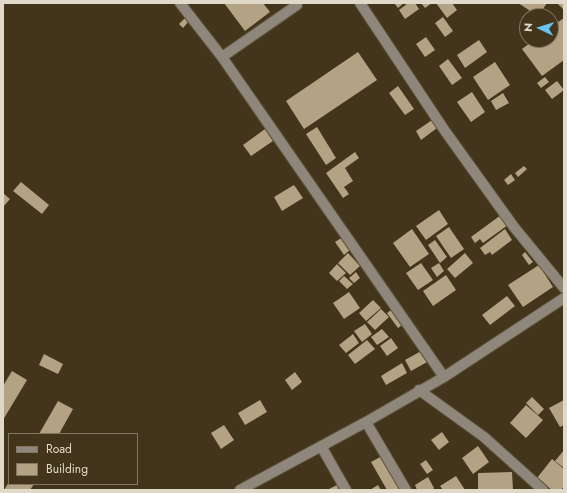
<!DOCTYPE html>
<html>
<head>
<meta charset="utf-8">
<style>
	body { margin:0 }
	#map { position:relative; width:567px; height:493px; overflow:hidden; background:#43351b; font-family:Jost,sans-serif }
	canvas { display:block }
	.frame { position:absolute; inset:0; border:4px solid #e0d8c8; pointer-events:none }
	.legend { position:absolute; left:8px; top:433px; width:130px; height:52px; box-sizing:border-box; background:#43351b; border:1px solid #827660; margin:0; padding:5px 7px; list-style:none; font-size:12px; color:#e0d8c8 }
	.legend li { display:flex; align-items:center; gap:8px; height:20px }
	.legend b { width:20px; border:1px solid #827660 }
	.north { position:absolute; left:519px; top:8px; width:40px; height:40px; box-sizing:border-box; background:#43351b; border:1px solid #827660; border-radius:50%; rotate:274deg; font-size:11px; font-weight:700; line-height:16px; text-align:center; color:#e0d8c8 }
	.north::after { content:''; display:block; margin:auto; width:14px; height:18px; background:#69c3f1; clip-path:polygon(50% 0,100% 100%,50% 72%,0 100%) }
</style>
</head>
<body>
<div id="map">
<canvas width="567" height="493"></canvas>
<div class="frame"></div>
<ul class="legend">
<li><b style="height:5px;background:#8f877b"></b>Road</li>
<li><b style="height:11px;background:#b3a284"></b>Building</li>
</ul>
<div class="north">N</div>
</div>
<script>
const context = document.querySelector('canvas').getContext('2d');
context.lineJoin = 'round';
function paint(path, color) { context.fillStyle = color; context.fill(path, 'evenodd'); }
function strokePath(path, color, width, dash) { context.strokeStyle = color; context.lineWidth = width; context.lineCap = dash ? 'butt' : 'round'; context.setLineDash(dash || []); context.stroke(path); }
const building = new Path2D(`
	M224 3H263L270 12 245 31Z
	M394 3H404L398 8Z
	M408 3H415L419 9 405 19 399 10Z
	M421 3H432L425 8Z
	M436 3H452L457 10 447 18Z
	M518 3H547L538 16Z
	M557 3H564V10Z
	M187 16 190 20 183 28 179 24Z
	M443 17 453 31 445 37 435 23Z
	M564 18V60L542 76 522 49 534 40H551V27Z
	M426 37 435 50 425 57 416 44Z
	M479 40 487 52 465 68 457 55Z
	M358 52 377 80 304 129 286 101Z
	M448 59 462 78 452 85 439 66Z
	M495 62 510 85 488 100 473 77Z
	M545 77 549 82 541 88 537 83Z
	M557 81 564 90 552 99 545 90Z
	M398 86 414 109 405 115 389 93Z
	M472 92 485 112 471 122 457 102Z
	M503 93 509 103 496 110 491 101Z
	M432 120 437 128 421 140 416 131Z
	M317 127 336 158 326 165 306 134Z
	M265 129 273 141 251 156 243 145Z
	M355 152 359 158 345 168 353 181 344 187 349 194 343 198 326 173Z
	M524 166 527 169 518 177 515 173Z
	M511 174 515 180 508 185 504 180Z
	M21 182 49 205 42 214 13 191Z
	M294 185 303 198 282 211 274 197Z
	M3 193 10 199 3 207Z
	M439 210 448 224 426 240 416 226Z
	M501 215 508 225 483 243 480 239 475 243 471 237Z
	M449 227 464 249 451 258 436 236Z
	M412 229 429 254 410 267 393 243Z
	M505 229 512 240 492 255 490 252 485 255 480 248Z
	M343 237 351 249 344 255 335 242Z
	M435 240 447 257 440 263 428 245Z
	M525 252 533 262 529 265 522 255Z
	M348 253 360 266 350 275 338 263Z
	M465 253 473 263 455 278 447 269Z
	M421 263 433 280 418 290 406 273Z
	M439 263 444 271 437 277 431 268Z
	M337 264 346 273 337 281 329 273Z
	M539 265 553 287 523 307 508 285Z
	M356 272 360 278 354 283 349 278Z
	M446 275 456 290 433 306 423 291Z
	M344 276 353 284 347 289 339 281Z
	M349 292 360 308 344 319 333 303Z
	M507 296 515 306 490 325 482 315Z
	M373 300 381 308 366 321 359 313Z
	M394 308 405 323 398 328 387 313Z
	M381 309 389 317 375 330 367 322Z
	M365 324 372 334 362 342 354 331Z
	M382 329 389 337 377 345 371 337Z
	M353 334 359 343 346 353 339 345Z
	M391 338 398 348 387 356 380 346Z
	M367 340 375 349 355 364 348 355Z
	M423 350 429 361 411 371 405 360Z
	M44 354 63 364 58 374 39 365Z
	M402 363 407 373 386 385 381 376Z
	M12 371 27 380 3 420V386Z
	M295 372 302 382 292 390 285 380Z
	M532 397 544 409 538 415 526 403Z
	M260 400 267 412 245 425 238 413Z
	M564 400V425L560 427 549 408Z
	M58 401 73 409 59 434H39Z
	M526 405 543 420 526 438 510 423Z
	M224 425 234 440 221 449 211 433Z
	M442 432 449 442 439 450 431 440Z
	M478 446 489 462 473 474 462 458Z
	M564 450V468L555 461Z
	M382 456 400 489 399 490H387L371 462Z
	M552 459 564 469V486L561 490H552L537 478Z
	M426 460 433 470 427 474 420 464Z
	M512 472 513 490H478V473Z
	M456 476 465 490H443L440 486Z
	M428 477 434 488 432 490H417L415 485Z
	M9 482V484H34L30 490H4Z
	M337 485 339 490H327Z
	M378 485 381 490H370Z`);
const minor = new Path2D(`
	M180 3 222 57 444 377
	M360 3 445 131 514 227 564 288
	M222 57 297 5
	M419 390 484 437 543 490
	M366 422 406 490
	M321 446 346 490
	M240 490 366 422 444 377 564 298`);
paint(building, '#b3a284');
strokePath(minor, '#5f523a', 12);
strokePath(minor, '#8f877b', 10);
</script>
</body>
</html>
